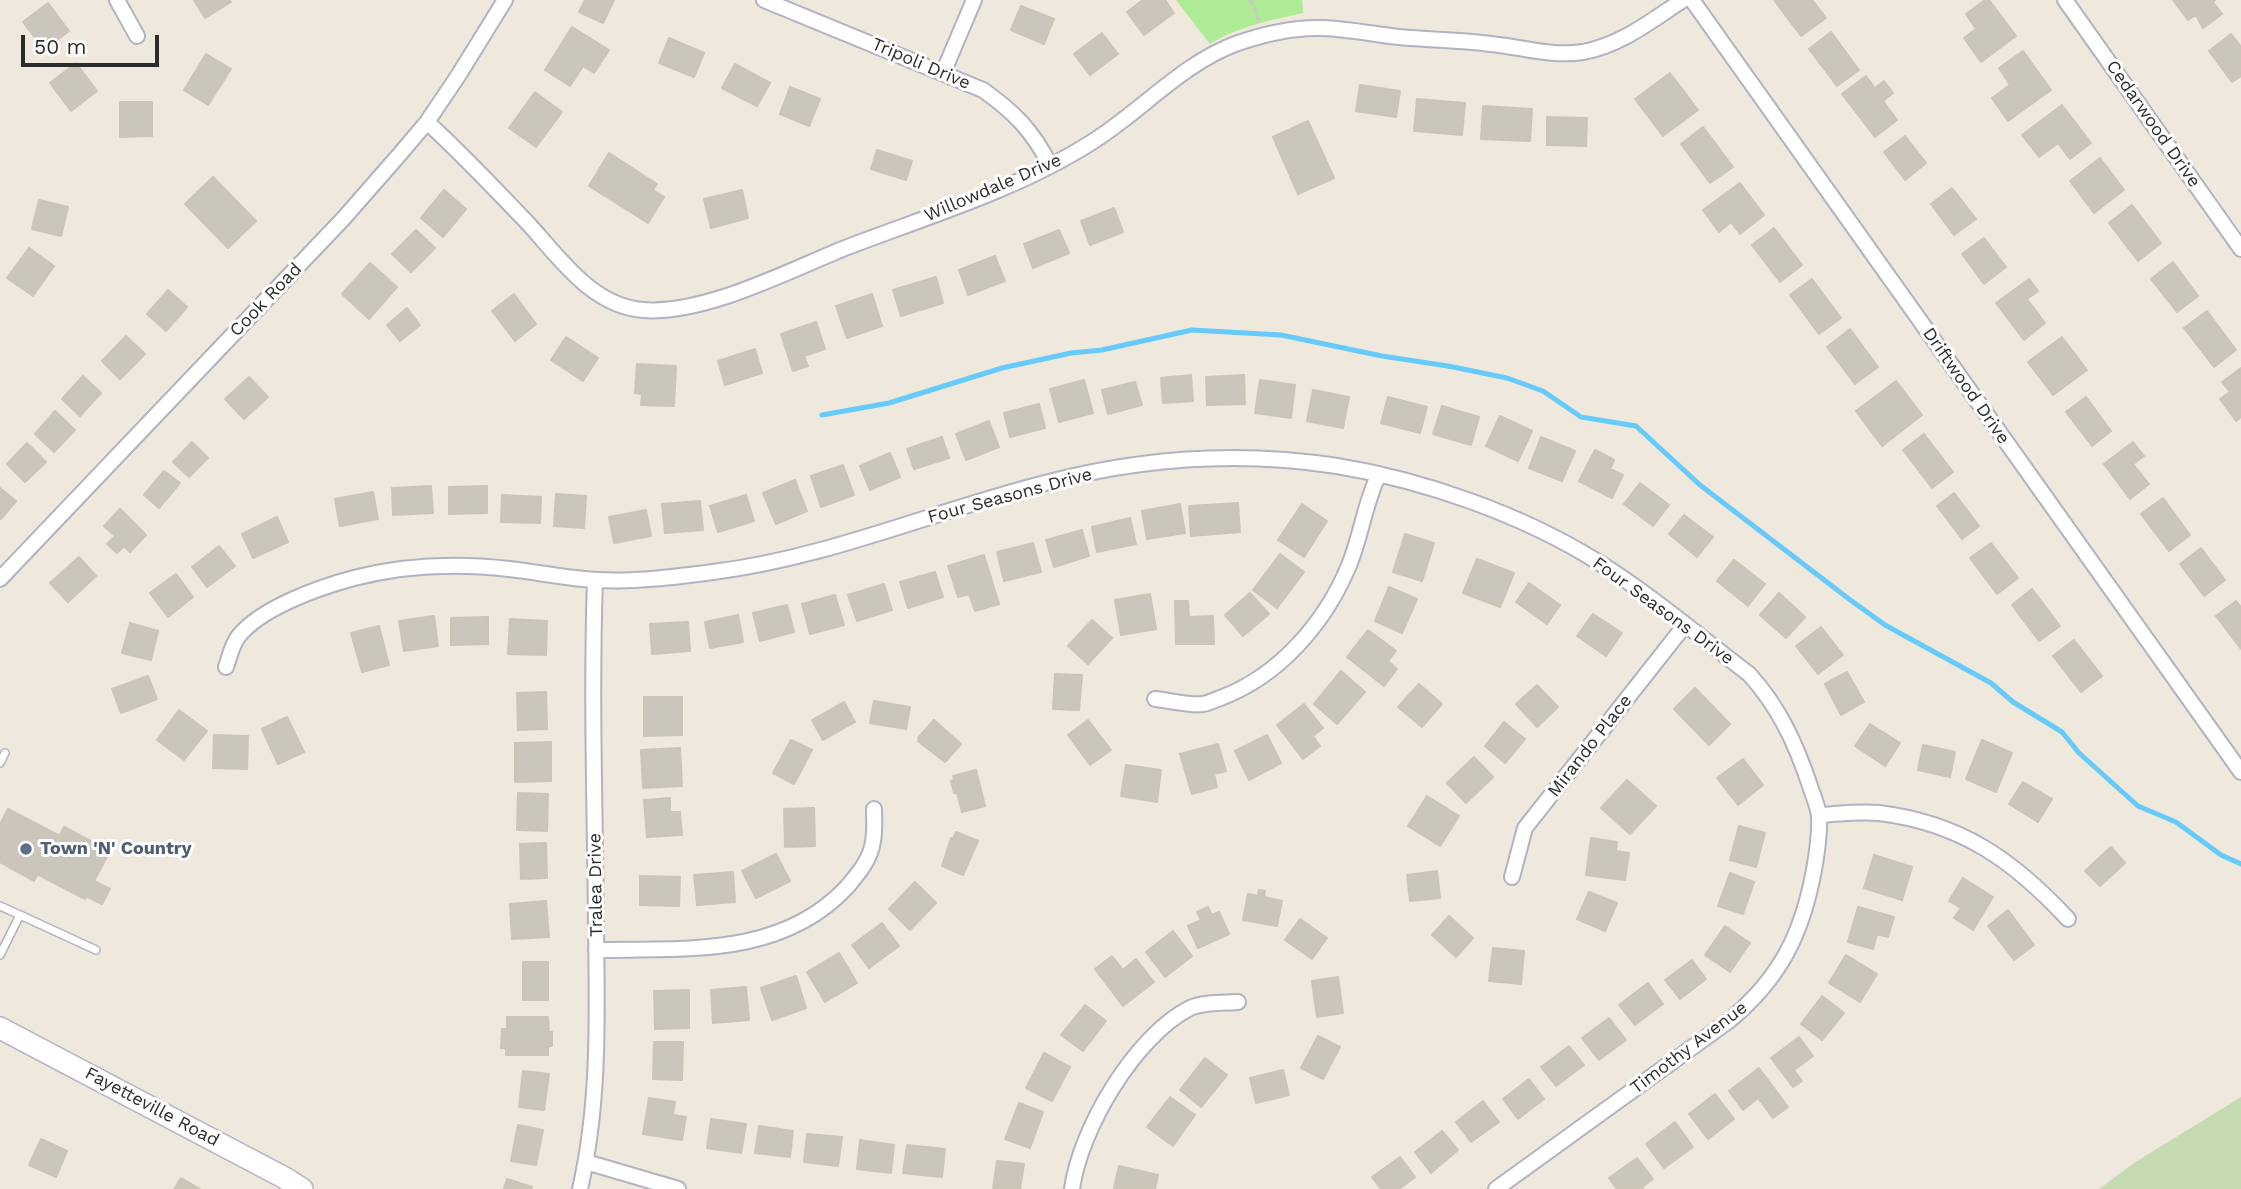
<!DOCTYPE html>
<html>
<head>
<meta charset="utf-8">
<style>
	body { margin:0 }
	#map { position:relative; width:2241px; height:1189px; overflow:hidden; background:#efe8dd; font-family:"Work Sans",sans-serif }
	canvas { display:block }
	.scale { position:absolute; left:21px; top:35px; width:138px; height:32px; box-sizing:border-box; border:4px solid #2c2c2c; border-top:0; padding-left:9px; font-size:21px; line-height:24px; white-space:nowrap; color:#2c2c2c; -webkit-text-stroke:5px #fff; paint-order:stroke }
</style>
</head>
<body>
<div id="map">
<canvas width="2241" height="1189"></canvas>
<div class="scale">50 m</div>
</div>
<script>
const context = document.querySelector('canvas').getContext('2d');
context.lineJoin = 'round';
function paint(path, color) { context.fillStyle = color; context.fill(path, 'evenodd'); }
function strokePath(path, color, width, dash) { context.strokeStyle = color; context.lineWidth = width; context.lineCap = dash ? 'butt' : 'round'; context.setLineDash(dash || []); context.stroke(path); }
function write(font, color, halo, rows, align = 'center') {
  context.font = font + ' "Work Sans",sans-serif'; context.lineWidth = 6; context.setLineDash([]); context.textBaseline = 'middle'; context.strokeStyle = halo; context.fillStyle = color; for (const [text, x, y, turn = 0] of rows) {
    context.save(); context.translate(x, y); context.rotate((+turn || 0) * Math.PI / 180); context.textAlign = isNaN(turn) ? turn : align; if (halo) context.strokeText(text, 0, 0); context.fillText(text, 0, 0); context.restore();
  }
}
const green = new Path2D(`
	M1176 0H1302L1303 13C1272 20 1236 27 1210 44Z`);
const cemetery = new Path2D(`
	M2241 1097V1189H2099L2134 1163Z`);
const stream = new Path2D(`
	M822 415 889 403 1002 368 1071 353 1102 350 1192 330 1281 335 1382 356 1448 366 1507 378 1543 391 1581 417 1636 426 1700 485 1849 599 1885 625 1991 683 2013 702 2062 732 2079 753 2138 806 2176 822 2221 855 2241 864`);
const building = new Path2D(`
	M194 0H229L231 2 205 18Z
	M585 0H614L603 23 579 12Z
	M1143 0H1165L1174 13 1144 35 1127 12Z
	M1774 0H1812L1826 18 1801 36Z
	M1985 0H1989L2016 36 1981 62 1964 38 1976 29 1966 14Z
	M2173 0H2215L2213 2 2222 14 2203 28 2196 15 2188 20Z
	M48 3 69 31 44 50 23 22Z
	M1021 6 1054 19 1044 44 1011 30Z
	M572 27 609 50 594 73 583 66 570 86 545 70Z
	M1831 32 1859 70 1837 86 1809 49Z
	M1102 33 1118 54 1090 75 1074 54Z
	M2231 34 2241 47V76L2232 82 2209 51Z
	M669 38 704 53 694 77 659 63Z
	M2023 51 2051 90 2008 121 1992 98 2010 85 1999 68Z
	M206 54 231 69 208 105 184 90Z
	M76 63 97 91 71 111 50 83Z
	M735 64 770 83 757 106 722 88Z
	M1670 73 1698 110 1663 136 1635 99Z
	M1866 76 1875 88 1884 81 1893 93 1883 101 1897 120 1875 137 1842 94Z
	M1360 85 1400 91 1396 117 1356 111Z
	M790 87 820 99 809 126 780 114Z
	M535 92 562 112 536 147 509 128Z
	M1417 99 1465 103 1462 135 1414 131Z
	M120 102H152V136L120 137Z
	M2062 105 2091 143 2070 159 2058 143 2039 157 2022 135Z
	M1483 106 1532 109 1530 141 1481 139Z
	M1547 117 1587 118 1586 146 1547 145Z
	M1308 121 1334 178 1298 194 1273 137Z
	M1703 127 1733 167 1710 183 1681 144Z
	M1905 136 1926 163 1905 180 1884 152Z
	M877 150 912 161 906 180 871 169Z
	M609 153 657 184 653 190 664 197 648 223 589 186Z
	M2100 158 2124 190 2094 213 2070 181Z
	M213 177 256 221 228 248 185 204Z
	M1740 183 1764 215 1740 234 1731 222 1719 232 1703 210Z
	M1952 188 1976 219 1954 235 1931 204Z
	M444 190 466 209 443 237 421 218Z
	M742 190 748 218 711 228 704 199Z
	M39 200 68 207 61 236 32 229Z
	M2132 205 2161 243 2138 261 2109 223Z
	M1114 208 1123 232 1090 245 1081 221Z
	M1774 228 1802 265 1780 282 1752 245Z
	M416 230 435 248 411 272 392 254Z
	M1059 230 1069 253 1033 268 1024 244Z
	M1984 238 2006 267 1984 284 1962 254Z
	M29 248 54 266 33 296 7 278Z
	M995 256 1005 281 968 295 959 270Z
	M2173 262 2198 296 2177 312 2151 279Z
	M370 263 397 287 369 319 342 294Z
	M936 277 943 303 901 316 893 290Z
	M1812 279 1841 318 1819 334 1790 295Z
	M2029 279 2038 291 2027 299 2045 323 2024 340 1996 303Z
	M168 290 187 307 166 331 147 314Z
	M514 294 536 324 515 341 492 311Z
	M872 294 882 326 847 338 836 306Z
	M407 308 420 325 400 341 387 325Z
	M2207 311 2236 350 2214 367 2184 328Z
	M816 322 825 349 804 356 808 366 793 371 781 334Z
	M1850 329 1878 367 1855 384 1827 347Z
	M126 336 145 354 120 379 102 361Z
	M566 337 598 358 583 381 551 360Z
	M2062 337 2087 370 2053 395 2028 362Z
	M755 349 762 373 725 385 718 361Z
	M637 364 676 366 674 406 641 405 642 394 635 393Z
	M2241 368V417L2236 421 2220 399 2230 392 2222 382Z
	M1191 375 1193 401 1163 403 1161 378Z
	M1244 375 1245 404 1207 405 1206 377Z
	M83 376 101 393 80 416 62 399Z
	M249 377 268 397 244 419 225 399Z
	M1084 380 1093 413 1059 422 1050 389Z
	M1260 380 1295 385 1291 418 1255 413Z
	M1896 381 1922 415 1882 446 1856 411Z
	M1135 382 1142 405 1108 414 1102 390Z
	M1313 390 1349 397 1343 428 1307 421Z
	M1388 397 1427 407 1420 433 1381 423Z
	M2086 397 2111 431 2092 446 2066 412Z
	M1039 404 1045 428 1010 437 1004 413Z
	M1442 406 1479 417 1471 445 1433 434Z
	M55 411 75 430 54 452 35 434Z
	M1500 416 1532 431 1518 461 1486 446Z
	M989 421 999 447 966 460 956 434Z
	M1924 434 1953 472 1932 488 1903 450Z
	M942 437 949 458 914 469 907 449Z
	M1541 437 1575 451 1562 481 1529 468Z
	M192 442 208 458 189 477 173 462Z
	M2133 442 2144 456 2133 464 2149 484 2130 499 2104 464Z
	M27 443 46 462 25 482 7 464Z
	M1595 450 1614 460 1610 469 1623 475 1612 498 1579 481Z
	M890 453 900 477 870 490 860 466Z
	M843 465 854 495 821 507 811 476Z
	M164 471 180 483 159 508 144 495Z
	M795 480 807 511 776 524 763 493Z
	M1640 483 1669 505 1653 526 1624 504Z
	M431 486 433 513 393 515 392 488Z
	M487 486V513L449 514V487Z
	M0 488 16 501 1 519H0Z
	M373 492 378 519 340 526 335 499Z
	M1954 493 1979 526 1962 539 1937 506Z
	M556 494 586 496 584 528 554 526Z
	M502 495 541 497 540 523 501 522Z
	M746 495 754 521 718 532 710 506Z
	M2163 498 2190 535 2169 551 2141 514Z
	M700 501 703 530 665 533 662 504Z
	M1238 503 1240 532 1191 536 1189 506Z
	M1180 504 1185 533 1147 539 1142 511Z
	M1302 504 1327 521 1304 557 1278 540Z
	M120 509 146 535 130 552 124 546 117 553 107 544 115 536 104 526Z
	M646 510 651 536 614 543 609 517Z
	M1684 515 1713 537 1697 557 1669 534Z
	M277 517 288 542 253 558 242 534Z
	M1130 518 1136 544 1097 552 1092 527Z
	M1082 530 1089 556 1054 567 1046 540Z
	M1405 534 1434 543 1422 581 1393 572Z
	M1033 543 1041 572 1004 581 997 552Z
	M1991 543 2018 578 1997 594 1970 558Z
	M219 546 235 566 207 587 192 567Z
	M2201 548 2225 580 2204 596 2180 564Z
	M1280 554 1304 572 1277 608 1253 590Z
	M984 555 999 604 975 611 969 594 958 597 948 566Z
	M79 557 96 576 68 602 50 583Z
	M1477 559 1514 573 1500 607 1463 593Z
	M1734 560 1765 584 1748 606 1717 581Z
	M935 572 943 597 908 608 900 582Z
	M176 574 193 597 168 617 150 593Z
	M1529 583 1560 605 1547 624 1516 602Z
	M884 584 892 610 857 621 848 595Z
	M1389 587 1417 599 1402 633 1375 621Z
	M2032 589 2060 626 2039 641 2012 605Z
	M1250 593 1269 614 1243 636 1225 615Z
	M1779 593 1805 617 1786 638 1760 615Z
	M1150 594 1156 629 1121 635 1115 600Z
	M835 595 844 625 810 634 802 604Z
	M1175 601H1188L1189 617 1213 616 1214 644H1176Z
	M2236 601 2241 607V649L2216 616Z
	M787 605 794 632 760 641 753 613Z
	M1593 614 1622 633 1606 656 1577 636Z
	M738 615 743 642 710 648 705 622Z
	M434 616 438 646 404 651 399 621Z
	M488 617V644L451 645V618Z
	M510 619 547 621 546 655 508 654Z
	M1092 620 1112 638 1088 664 1068 646Z
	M688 622 690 651 652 654 650 624Z
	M130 623 158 631 151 660 122 653Z
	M379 626 389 665 362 672 351 633Z
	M1821 627 1843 655 1818 674 1796 646Z
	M1368 630 1396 651 1388 661 1397 669 1384 686 1347 657Z
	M2074 640 2102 676 2081 692 2053 656Z
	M1341 671 1365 692 1337 724 1314 704Z
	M1847 672 1864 702 1841 715 1825 684Z
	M1055 674 1082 675 1079 710 1053 709Z
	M148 676 157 699 121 713 112 689Z
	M1419 684 1442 704 1422 727 1398 707Z
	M1537 685 1558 707 1537 727 1516 704Z
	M1695 688 1730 724 1709 745 1674 709Z
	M546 692 547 729 518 730 517 693Z
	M644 697H682V735L644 736Z
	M874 701 910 707 906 729 870 723Z
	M844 702 855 722 823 740 812 720Z
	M1304 704 1323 728 1313 736 1320 746 1303 759 1277 725Z
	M179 710 207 731 184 760 157 740Z
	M287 717 304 752 278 764 262 729Z
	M934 720 961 744 945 762 918 741 920 740 918 738Z
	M1088 720 1111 750 1090 765 1068 735Z
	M1504 722 1525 739 1505 763 1485 746Z
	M1870 724 1900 743 1885 766 1855 746Z
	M214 735 248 736 247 769 213 768Z
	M1267 735 1281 763 1249 780 1235 751Z
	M791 740 812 750 794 784 773 773Z
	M1982 740 2012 753 1996 792 1966 779Z
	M551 742V781L515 782V743Z
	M1218 744 1226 771 1214 774 1217 787 1192 794 1180 754Z
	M1923 745 1955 752 1950 777 1918 770Z
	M680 748 682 786 643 788 641 750Z
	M1474 757 1493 777 1466 803 1447 783Z
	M1743 759 1763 785 1738 805 1717 778Z
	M1126 765 1161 770 1157 802 1121 796Z
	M976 770 985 806 962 812 957 793H954L951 781 954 780 953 776Z
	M1627 780 1656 806 1630 834 1601 808Z
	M2023 782 2052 799 2038 822 2009 804Z
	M518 793 548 794 547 831 517 830Z
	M1427 796 1459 816 1440 846 1408 826Z
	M670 798V812H680L682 835 647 837 644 800Z
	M814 808 815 846 785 847 784 809Z
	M8 809 58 835 34 881 0 862V824Z
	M1739 826 1765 833 1756 867 1730 860Z
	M64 827 110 851 94 881 110 889 102 904 86 896 85 899 39 875Z
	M956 832 978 841 963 875 942 866 951 838 953 839Z
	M1591 838 1617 842 1616 851 1629 853 1625 880 1586 875Z
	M546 843 547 878 521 879 520 844Z
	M2111 847 2125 863 2100 886 2085 871Z
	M776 854 790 881 756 898 742 871Z
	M1874 855 1912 867 1902 900 1864 888Z
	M1437 871 1440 898 1410 901 1407 875Z
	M733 872 735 902 697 905 694 875Z
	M1730 873 1754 882 1743 914 1718 906Z
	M640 876 680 877 679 906 640 905Z
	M1963 878 1993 897 1973 930 1954 918 1961 908 1949 901Z
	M915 882 936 903 910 930 889 909Z
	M1259 890 1265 891 1264 897 1282 901 1277 926 1243 920 1248 894 1258 896Z
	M1589 892 1617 903 1605 931 1577 919Z
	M546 901 549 937 512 939 510 904Z
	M1208 907 1212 915 1219 912 1229 934 1198 948 1188 926 1201 920 1197 912Z
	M1858 907 1894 917 1888 937 1877 934 1873 949 1848 942Z
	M2008 910 2034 945 2014 960 1988 926Z
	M1449 916 1473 938 1456 957 1432 935Z
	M1300 919 1327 938 1312 959 1285 940Z
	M882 923 899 946 869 968 852 945Z
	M1725 926 1750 943 1730 972 1705 955Z
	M1173 931 1192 956 1165 977 1146 952Z
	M1493 948 1524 951 1521 984 1489 981Z
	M839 953 857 983 825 1002 807 972Z
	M1846 955 1877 974 1860 1002 1829 983Z
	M1112 956 1123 970 1136 959 1154 982 1123 1006 1095 969Z
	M1692 960 1706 979 1680 999 1665 980Z
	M523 962H548V1000H523Z
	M796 976 806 1008 772 1020 761 988Z
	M1338 977 1343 1013 1317 1017 1312 981Z
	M1648 983 1663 1004 1635 1025 1619 1005Z
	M746 987 749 1020 713 1023 711 990Z
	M689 990V1028L655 1029 654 991Z
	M1822 996 1844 1013 1822 1040 1801 1024Z
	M1085 1005 1106 1021 1083 1051 1061 1035Z
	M507 1017H548L549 1032H552V1046H548V1055H506V1048H501L502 1029H507Z
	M1609 1018 1626 1040 1599 1060 1582 1038Z
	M1318 1036 1340 1047 1323 1079 1301 1068Z
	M1799 1037 1813 1056 1794 1070 1802 1081 1793 1087 1771 1058Z
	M654 1042H683L682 1080 653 1079Z
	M1569 1046 1584 1065 1556 1086 1541 1067Z
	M1044 1053 1070 1067 1052 1101 1026 1088Z
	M1205 1058 1227 1075 1201 1107 1180 1090Z
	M1759 1068 1788 1107 1773 1118 1758 1098 1743 1110 1729 1091Z
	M1283 1070 1289 1095 1256 1103 1250 1078Z
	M523 1071 549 1074 544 1110 519 1107Z
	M1529 1079 1544 1099 1518 1119 1503 1099Z
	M1715 1094 1734 1119 1708 1139 1689 1114Z
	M1170 1097 1195 1115 1173 1146 1147 1127Z
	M649 1098 675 1102 673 1115 686 1117 682 1140 643 1134Z
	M1483 1101 1499 1122 1471 1142 1456 1122Z
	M1019 1103 1043 1112 1030 1148 1005 1139Z
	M711 1119 746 1124 741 1153 707 1148Z
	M1675 1122 1693 1147 1664 1168 1646 1144Z
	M518 1125 543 1130 536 1165 511 1161Z
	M759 1126 793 1131 790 1157 755 1153Z
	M1442 1131 1458 1150 1431 1173 1415 1152Z
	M807 1134 842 1137 838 1166 804 1162Z
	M41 1139 67 1151 56 1177 29 1165Z
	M860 1140 894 1145 891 1173 857 1169Z
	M907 1145 945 1149 942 1177 903 1173Z
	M1400 1157 1415 1177 1399 1189H1381L1372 1177Z
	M1637 1158 1653 1179 1642 1187 1644 1189H1617L1609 1178Z
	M997 1161 1024 1164 1020 1189H993Z
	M1119 1166 1158 1175 1155 1189 1114 1188Z
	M181 1178 200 1189H174Z
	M507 1179 532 1187 531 1189H504Z`);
const path = new Path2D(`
	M1251 0 1259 21`);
const lane = new Path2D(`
	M0 763 5 753
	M0 906 20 915 0 955
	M20 915 96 950`);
const street = new Path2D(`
	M117 0 137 36
	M764 0 983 90C1014 112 1032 130 1050 165
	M1692 0 2241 772
	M2065 0 2241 249
	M943 73 974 0
	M427 122C460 152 491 185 522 217 556 252 589 306 643 310 704 315 788 271 845 248 928 216 1017 190 1092 142 1142 111 1182 63 1238 43 1264 34 1294 27 1322 28 1348 29 1373 34 1399 37 1430 40 1461 40 1491 44 1521 47 1552 57 1583 52 1621 45 1651 21 1683 0
	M0 579 343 219 400 154 427 122 458 76 505 0
	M226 667C229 658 232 645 238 637 260 608 320 587 354 578 404 565 457 563 509 569 538 572 568 579 598 580 636 582 675 577 713 572 827 558 934 511 1045 483 1140 458 1240 451 1337 466 1424 480 1523 515 1598 562 1651 595 1699 636 1749 674 1779 707 1796 744 1810 786 1813 796 1818 806 1819 816 1820 834 1817 853 1814 870 1802 934 1781 977 1730 1020L1496 1189
	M1155 699C1168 700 1190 706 1203 704 1209 703 1217 699 1223 697 1279 675 1323 625 1347 570 1361 539 1364 504 1379 474
	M1819 815C1838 814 1859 811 1879 813 1961 823 2013 860 2068 919
	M1512 877 1525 828 1685 625
	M596 950C684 948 781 958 847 887 858 874 871 859 873 841 875 831 874 820 874 809
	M586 1162 678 1189
	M580 1189C600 1102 597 1014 596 925 595 810 591 695 595 580
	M1072 1189C1080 1129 1135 1036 1190 1008 1203 1002 1224 1003 1238 1002`);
const secondary = new Path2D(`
	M0 1028 283 1177 302 1189`);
const markers = [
	[26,849,7,"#5c6f8a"]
];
const streetNames = [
	["Tripoli Drive",921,64,23],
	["Cedarwood Drive",2153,124,55],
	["Willowdale Drive",993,188,-23],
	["Cook Road",266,300,-46],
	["Driftwood Drive",1966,386,55],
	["Four Seasons Drive",1010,496,-15],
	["Four Seasons Drive",1663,611,36],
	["Mirando Place",1590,746,-52],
	["Tralea Drive",596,885,-91],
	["Timothy Avenue",1689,1048,-37],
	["Fayetteville Road",152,1107,28]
];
const serviceNames = [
	["Town 'N' Country",40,849]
];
paint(green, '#adeb95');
paint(cemetery, '#c4dbb2');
strokePath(stream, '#66cafb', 5);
paint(building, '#cac6bc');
strokePath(building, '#cbc5b6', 2);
strokePath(lane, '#b1b3c1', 10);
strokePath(street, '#b1b3c1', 18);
strokePath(secondary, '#b1b3c1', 24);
strokePath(path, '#c8c8c8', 3.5, [5, 3.5]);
strokePath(lane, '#fff', 7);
strokePath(street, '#fff', 14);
strokePath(secondary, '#fff', 21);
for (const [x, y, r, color] of markers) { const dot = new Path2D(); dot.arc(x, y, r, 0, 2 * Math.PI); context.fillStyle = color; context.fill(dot); strokePath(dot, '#fff', 2.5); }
write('18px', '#2c2c2c', '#fff', streetNames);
write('bold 18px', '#4e5e75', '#fff', serviceNames, 'left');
</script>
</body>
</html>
